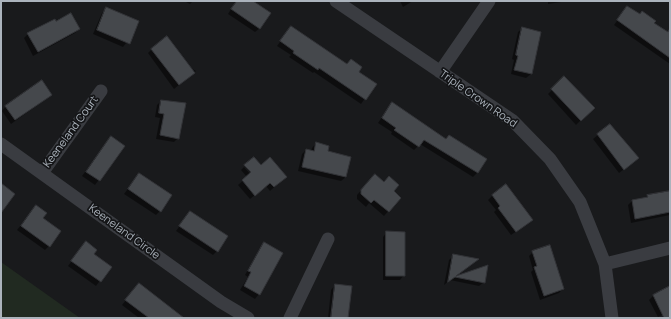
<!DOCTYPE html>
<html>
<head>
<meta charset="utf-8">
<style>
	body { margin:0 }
	#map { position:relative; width:671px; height:319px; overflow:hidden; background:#191a1c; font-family:Manrope,sans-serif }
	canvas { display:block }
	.frame { position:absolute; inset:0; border:2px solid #abb3bc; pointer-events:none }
</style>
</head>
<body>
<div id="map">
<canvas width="671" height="319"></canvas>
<div class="frame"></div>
</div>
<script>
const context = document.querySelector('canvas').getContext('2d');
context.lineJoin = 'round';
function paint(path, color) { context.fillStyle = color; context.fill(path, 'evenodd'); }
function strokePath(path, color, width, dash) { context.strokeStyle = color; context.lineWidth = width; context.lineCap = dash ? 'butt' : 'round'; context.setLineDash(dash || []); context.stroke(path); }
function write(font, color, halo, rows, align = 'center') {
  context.font = font + ' Manrope,sans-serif'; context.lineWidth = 3.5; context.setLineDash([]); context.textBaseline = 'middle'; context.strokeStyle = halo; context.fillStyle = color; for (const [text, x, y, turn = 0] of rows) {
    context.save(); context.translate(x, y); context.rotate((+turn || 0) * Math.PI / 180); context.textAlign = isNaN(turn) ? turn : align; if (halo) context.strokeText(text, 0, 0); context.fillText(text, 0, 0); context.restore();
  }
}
const green = new Path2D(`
	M1 262 80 318H1Z`);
const shadow = new Path2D(`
	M184 1H193L190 4Z
	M236 1H252L260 28 255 32 228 14Z
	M400 1H413L403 7Z
	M548 1H568L548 4Z
	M627 7 670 34V64L614 25Z
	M107 9 127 42 123 47 93 34 102 13Z
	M56 22 79 29 75 33 33 56 24 38 28 34Z
	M291 27 375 84 361 104 314 72 313 73 289 57 291 55 277 46Z
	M523 28 539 32 531 74 526 78 511 74 514 60 512 59 518 32Z
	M152 49 183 64 196 71 174 89 148 53Z
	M564 78 593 108 576 125 548 94Z
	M46 99 11 124 2 111 6 106Z
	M161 101 178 138 174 142 156 139 160 118 155 117 157 105Z
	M388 108 445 140 485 159 477 173 473 177 420 144 414 150 391 134 392 132 378 123Z
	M610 125 633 162 619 173 593 139Z
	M111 137 124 146 95 185 82 176Z
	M316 143 327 152 346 177 341 181 298 171 302 154 306 150 311 151 312 148Z
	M261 166 281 181 270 191 266 186 250 199 238 185 247 177 241 170 244 167 253 177Z
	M139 174 160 211 156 215 124 194Z
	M371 179 384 183 400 198 384 216 369 203 366 207 357 199V195Z
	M670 192V215L631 223 628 205 632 201 645 199 648 196Z
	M493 195 527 224 511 235 494 212 496 210 488 200Z
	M36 206 42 218 49 246 45 250 17 230Z
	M190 212 217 251 213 255 176 231Z
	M387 232 404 275 400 280H383V237Z
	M86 242 93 254 110 267 96 286 68 266Z
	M264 243 282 253 259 294 255 299 240 290 248 277 245 275 260 248Z
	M533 252 563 289 559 293 540 300 531 272 533 270 529 256Z
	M454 255 477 260 455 277 487 267 484 282 479 286 450 280 444 285 449 260Z
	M139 284 169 318H139L122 305Z
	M335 285 347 318H328L331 290Z
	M670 287V311L658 317 649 300 653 296Z`);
const building = new Path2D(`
	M237 1H253L271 13 260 29 231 9Z
	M627 6 640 14 642 11 656 21 654 23 668 32 670 28V58L617 20Z
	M106 7 139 21 130 44 97 30Z
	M71 13 80 29 38 52 27 33 55 19 56 21Z
	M291 26 347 64 351 59 362 67 359 72 377 84 366 100 319 68 318 70 293 53 294 51 280 41Z
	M522 27 541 32 532 74 514 70 518 56 516 55Z
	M167 36 195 73 179 85 151 49Z
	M564 76 595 108 581 121 551 89Z
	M42 80 52 95 15 120 5 106Z
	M161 100 186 103 179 139 160 135 164 114 159 113Z
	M392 102 446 139 449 135 487 159 478 173 424 140 419 147 394 130 396 128 382 118Z
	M610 124 639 158 624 170 597 134Z
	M111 136 125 146 100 181 86 172Z
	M316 142 329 146 328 151 351 157 346 177 302 167 306 149 314 151Z
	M254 157 261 165 270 157 287 177 274 187 270 183 255 196 242 180 251 172 244 165Z
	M139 173 172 195 161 212 128 189Z
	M375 174 384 182 389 176 399 185 394 191 401 198 389 212 374 200 371 203 361 194V190Z
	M1 183 15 194 1 213Z
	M506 184 533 220 516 232 498 208 500 206 492 195Z
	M670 191V212L635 219 632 200 648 197 647 195Z
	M36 205 47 213 43 218 61 231 50 247 21 226Z
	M190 211 228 236 218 252 179 226Z
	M386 231 405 232V276H386Z
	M86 241 97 250 94 254 112 267 101 282 71 261Z
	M264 242 283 253 260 295 244 286 251 272 248 271Z
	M550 245 564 289 544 296 534 267 537 266 532 251Z
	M453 254 479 259 456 276 488 265 485 283 455 277 448 282Z
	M139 283 184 318H149L125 300Z
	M335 284 352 286 348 318H331Z
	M670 286V318H664L653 295Z`);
const minor = new Path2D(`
	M336 1 513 121 550 159 580 202 605 264 612 318
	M440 72 489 1
	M1 144 221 302 248 318
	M42 173 101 91
	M605 264 670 248
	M290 318 328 239`);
const streetNames = [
	["Triple Crown Road",478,99,35],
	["Keeneland Court",71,132,-54],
	["Keeneland Circle",124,232,36]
];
paint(green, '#212a21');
paint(shadow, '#0007');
paint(building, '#45484c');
strokePath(building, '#333438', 1);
strokePath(minor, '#3a3c41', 13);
write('11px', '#abb3bc', '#141517', streetNames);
</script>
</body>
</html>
